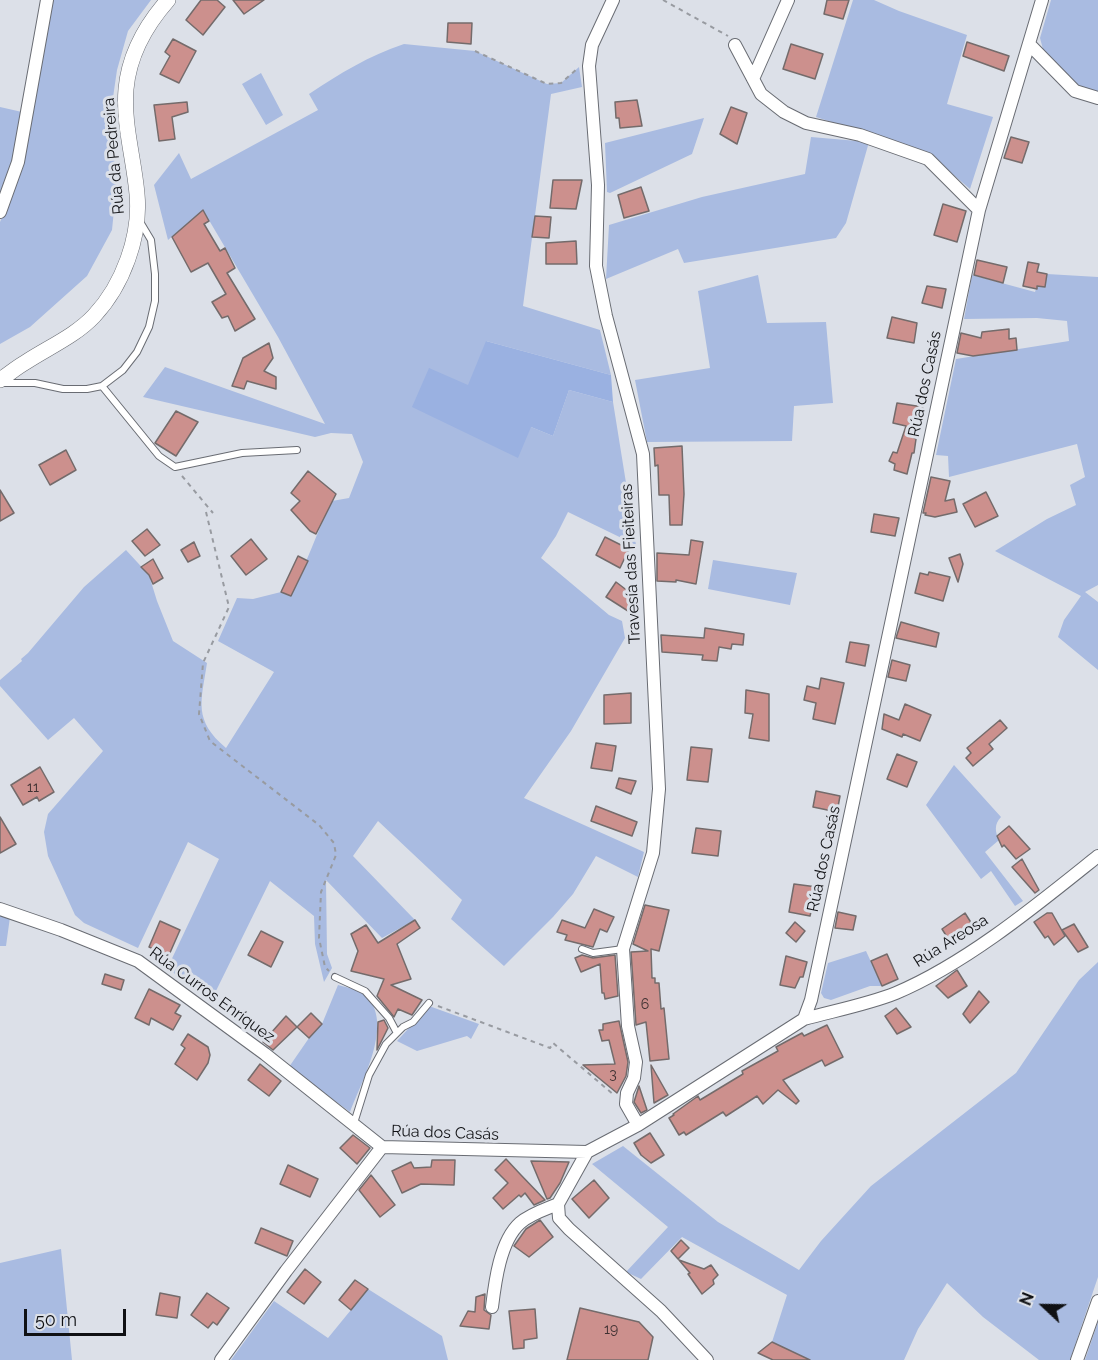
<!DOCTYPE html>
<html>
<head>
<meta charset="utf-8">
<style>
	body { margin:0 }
	#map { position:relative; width:1098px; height:1360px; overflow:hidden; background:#dce0e8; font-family:Raleway,sans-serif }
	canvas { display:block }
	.north { position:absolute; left:1014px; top:1276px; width:60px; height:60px; -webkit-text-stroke:4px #dce0e8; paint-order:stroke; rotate:292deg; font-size:16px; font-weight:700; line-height:24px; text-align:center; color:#101114 }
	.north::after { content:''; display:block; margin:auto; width:21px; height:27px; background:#101114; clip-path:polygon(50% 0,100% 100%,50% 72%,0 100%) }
	.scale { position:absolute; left:24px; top:1309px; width:102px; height:27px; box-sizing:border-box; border:3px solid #101114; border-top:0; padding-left:8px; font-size:18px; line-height:21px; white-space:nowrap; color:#101114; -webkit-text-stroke:4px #dce0e8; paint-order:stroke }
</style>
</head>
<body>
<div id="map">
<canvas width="1098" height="1360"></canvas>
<div class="north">N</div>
<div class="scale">50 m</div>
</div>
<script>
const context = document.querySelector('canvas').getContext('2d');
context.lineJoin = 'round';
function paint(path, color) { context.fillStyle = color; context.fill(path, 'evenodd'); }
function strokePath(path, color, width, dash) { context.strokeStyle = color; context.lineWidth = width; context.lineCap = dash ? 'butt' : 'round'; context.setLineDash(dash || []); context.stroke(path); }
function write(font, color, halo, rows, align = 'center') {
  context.font = font + ' Raleway,sans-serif'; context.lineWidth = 6; context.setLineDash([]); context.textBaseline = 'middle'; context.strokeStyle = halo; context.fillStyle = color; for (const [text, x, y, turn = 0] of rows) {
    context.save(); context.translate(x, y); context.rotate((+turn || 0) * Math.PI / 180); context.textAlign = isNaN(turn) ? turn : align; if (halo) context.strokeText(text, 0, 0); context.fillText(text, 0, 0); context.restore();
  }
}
const green = new Path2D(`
	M51 0H151L128 31 117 70 109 125 117 180 112 230 87 276 30 327 0 344V222L23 168Z
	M853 0H874L899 11 967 35 947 104 993 117 970 189 929 154 816 117Z
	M1051 0H1098V91H1089L1075 85 1044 53 1040 38Z
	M404 44 475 51 547 84 561 83 579 67 582 87 551 94 523 306 600 330 611 375 486 341 531 427 553 436 569 390 613 402 636 545 568 512 556 536 541 558 609 615 622 621 625 638 571 731 524 798 644 852 638 877 596 856 573 894 553 917 504 966 451 919 462 900 378 821 353 856 415 920 382 938 326 880 327 954 332 968 324 982 315 944 314 916 270 881 213 997 167 969 219 859 188 842 138 948 84 923 75 915 48 856 44 832 48 814 103 751 74 718 48 740 0 686V680L22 661 21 659 28 653 84 587 126 550 149 575 157 601 173 641 207 663C201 702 193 720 226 748L274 672 218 641 237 598 253 599 281 592 291 596C306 564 317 532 332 501L349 498 363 462 352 434 331 433 315 437 143 397 165 367 325 424 278 337 203 210 168 240 154 185 179 153 191 179 318 110 309 94C341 73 368 56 404 44Z
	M261 73 283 115 266 125 242 84Z
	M0 107 22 112 11 165 0 198Z
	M704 118 692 154 610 193 607 192 605 143Z
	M811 137 869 142 846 223 836 238 684 263 678 249 606 279 609 225 702 197 805 174Z
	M1047 274 1098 277V585L1085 592 1098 602V670L1058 637 1064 620 1081 596 995 551 1047 519 1076 505 1070 485 1085 477 1077 444 949 477 948 456 936 455 956 359 1069 341 1067 321 1037 318 964 319 972 275 1035 292 1037 286 1045 287Z
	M758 275 767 323 826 322 833 403 794 406 792 441 647 442 635 380 710 368 698 291Z
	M713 560 797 573 790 605 708 589Z
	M954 765 1001 817C994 824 995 832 999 840L985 852 1023 901 1015 906 991 871 981 879 926 805Z
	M0 914 10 917 6 946H0Z
	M866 951 882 986H870L831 1000 824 998 821 993 828 963Z
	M1098 962V1277L1070 1360H1039L983 1317 947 1283 918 1329 904 1360H810L772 1342 787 1295 682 1237 641 1279 626 1272 668 1227 592 1164 623 1146 718 1222 799 1270 821 1241 871 1186 1016 1073 1079 980Z
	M338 985C345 987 355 989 361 992 398 1017 362 1080 350 1112L289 1067 309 1038 322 1024Z
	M429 1006 479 1024 471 1039 467 1036 417 1051 397 1041Z
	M61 1249 72 1360H0V1263Z
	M368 1289 442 1336 448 1360H231L274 1301 328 1338Z
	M1098 1322V1360H1085Z`);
const forest = new Path2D(`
	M486 341 611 375 613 402 569 390 553 436 531 427 518 458 412 407 429 368 468 385Z`);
const building = new Path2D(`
	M201 0H217L225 7 203 35 186 20Z
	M233 0H264L244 14Z
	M827 0H849L843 19 824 14Z
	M448 23H472L471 44 447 42Z
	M173 39 196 51 179 83 160 74 170 56 165 52Z
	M967 42 1009 56 1004 71 963 56Z
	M791 44 823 54 815 79 783 69Z
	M637 100 642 126 620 128 619 118H616L615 102Z
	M187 102 188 112 172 117 175 139 159 141 154 105Z
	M731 107 747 113 737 144 720 134Z
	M1011 137 1029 142 1022 163 1004 158Z
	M553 180H582L576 209 550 208Z
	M641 187 649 211 624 218 618 195Z
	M943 204 966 211 957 242 934 235Z
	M203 210 209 221 204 224 220 251 225 248 235 268 227 273 255 319 235 331 228 316 222 318 212 302 226 294 208 263 191 272 172 237Z
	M535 216 551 217 549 238 532 237Z
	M576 241 577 264H546V243Z
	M977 260 1007 267 1003 283 974 275Z
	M1028 262 1039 264 1037 272 1047 274 1045 287 1037 286V289L1023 286Z
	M927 286 946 289 942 308 922 303Z
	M892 317 917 323 914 343 887 338Z
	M1009 329V339L1016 338 1017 350 973 356 957 353 961 333 981 338 982 332Z
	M269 343 273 358 264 371 276 377V389L247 381 244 389 232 386 243 358Z
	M897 403 923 407 914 438 916 439 914 453H912L907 474 894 470 895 464 889 461 893 452 897 453 906 426 893 423Z
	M176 411 198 422 176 456 155 443Z
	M682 446 684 494 682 525H670L669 495H659L658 465 655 466 654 448Z
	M66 450 76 470 50 485 39 465Z
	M308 471 336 494 316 534 310 531 291 510 300 501 291 493Z
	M931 477 950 481 945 501 954 499 957 512 935 517 925 515 926 513H923Z
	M0 490 14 513 0 521Z
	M986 492 998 516 975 527 963 504Z
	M874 514 899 518 895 536 871 532Z
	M147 529 160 545 145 556 132 541Z
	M605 537 629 549 620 568 596 555Z
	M251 539 267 559 246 575 231 556Z
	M691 540 703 542 696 584 676 580V582L657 581V553L689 555Z
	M194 542 200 556 188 562 181 550Z
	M960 554 963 564 958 582 949 558Z
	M298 556 308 561 291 596 281 592Z
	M153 559 163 578 153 584 149 575 141 567Z
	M929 572 950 577 943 601 915 593 920 573 928 575Z
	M616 582 637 598 628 611 606 597Z
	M901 622 939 633 936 647 896 638Z
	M705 628 744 634 743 645 732 644 731 649 719 647 717 661 702 660 703 655 662 652 661 635 704 638Z
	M850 642 869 645 865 666 846 662Z
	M892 660 910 665 906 681 888 677Z
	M821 678 844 683 835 724 813 719 816 703 804 700 807 686 819 689Z
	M746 690 769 694V741L749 738 753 714 745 713Z
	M631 693V723L604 724V695Z
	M905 704 931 715 920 741 903 734 902 737 882 729 884 714 899 720Z
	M1000 720 1007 728 989 744 993 749 973 766 966 758 971 753 967 748Z
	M596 743 616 746 612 771 591 768Z
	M691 747 712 749 708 782 687 780Z
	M897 754 917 762 907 787 887 779Z
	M40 767 54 792 39 801 37 797 23 805 11 785Z
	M619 778 636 781 631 794 616 788Z
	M816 791 840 796 837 812 813 807Z
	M596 806 637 822 632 836 591 821Z
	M0 817 16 844 0 853Z
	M1009 826 1030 849 1016 859 1004 845 1002 847 997 836Z
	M696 828 721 831 718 856 692 853Z
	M1022 859 1039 890 1035 893 1012 867Z
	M794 884 817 887 810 916 789 912Z
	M645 905 669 910 659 951 651 949 652 978H655V983H659L661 1009 664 1008 669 1059 650 1061 646 1022 636 1025 631 952 648 951 633 944Z
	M594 909 614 917 607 932 600 929 593 947 565 940 567 935 557 932 562 920 585 928Z
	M838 912 856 916 853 930 835 928Z
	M965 913 975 929 952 945 942 929Z
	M1047 913H1052L1065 936 1054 945 1048 936 1045 938 1034 922Z
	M415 920 420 928 397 944 411 979 391 985 422 1000 412 1015 398 1009 394 1017 377 996 384 979 351 971 358 951 351 934 366 925 378 943Z
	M160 921 180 930 169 955 149 947Z
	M795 922 805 931 796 942 786 933Z
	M1074 924 1088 947 1078 952 1062 930Z
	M261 931 283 942 271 967 248 955Z
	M887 954 898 979 882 986 871 961Z
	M582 955 593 958 615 955 618 996 605 999 604 993H602L600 964 581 972 575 958Z
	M786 956 807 962 803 977H800L795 988 780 985Z
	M957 970 967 986 948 998 936 986Z
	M105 974 124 980 121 990 102 984Z
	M149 989 180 1005 175 1013 181 1016 173 1030 151 1018 149 1025 135 1018Z
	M979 991 989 1002 970 1023 963 1014Z
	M896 1008 911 1027 897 1034 885 1016Z
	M311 1013 322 1024 309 1038 297 1027Z
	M286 1016 297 1027 273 1050 263 1042Z
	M384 1020 388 1028 377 1050 378 1022Z
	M619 1021 628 1062 626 1076 617 1093 583 1065 615 1064 609 1040 602 1041 599 1030H603V1024Z
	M827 1025 843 1057 825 1066 822 1060 783 1080 799 1101 796 1104 778 1090 763 1104 757 1096 726 1116 723 1112 686 1135 684 1132 679 1135 669 1118 674 1115 673 1114 698 1096 700 1100 743 1074 742 1071 778 1051 776 1047 802 1033 804 1036Z
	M188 1034 208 1047 210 1055 208 1063 197 1080 175 1064 185 1048 181 1045Z
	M260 1064 281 1081 269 1096 248 1080Z
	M651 1065 668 1095 654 1103Z
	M639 1086 647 1110 641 1113 634 1102Z
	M650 1133 664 1155 651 1163 641 1155 634 1143Z
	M353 1135 370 1148 357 1164 340 1148Z
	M506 1159 520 1174 545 1200 534 1205 525 1193 521 1197 519 1195 503 1209 493 1198 508 1183 495 1170Z
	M432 1160H455L454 1185 421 1184 402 1193 392 1171 411 1162 414 1168 431 1167Z
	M531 1161 569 1162 560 1183 550 1198 547 1199Z
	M288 1165 318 1179 310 1197 280 1184Z
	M371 1175 395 1205 380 1217 359 1190Z
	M594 1180 609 1198 589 1218 572 1199Z
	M540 1220 553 1237 529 1257 514 1246 526 1229Z
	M261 1228 293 1241 287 1256 255 1243Z
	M681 1240 689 1248 678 1259 671 1251Z
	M679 1260 704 1269 711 1265 718 1275 713 1280 714 1284 702 1294 688 1274 690 1273Z
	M305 1269 321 1282 304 1304 287 1292Z
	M355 1280 368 1289 351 1310 339 1300Z
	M160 1293 180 1297 177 1318 156 1315Z
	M207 1293 229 1308 217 1325 213 1322 208 1328 191 1315Z
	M485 1294 484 1310 491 1315 489 1329 460 1326 468 1311 475 1312 476 1297Z
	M580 1308 639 1322 653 1337 648 1360H567Z
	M535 1309 537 1338 524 1340V1348L513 1349 509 1311Z
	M772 1342 810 1360H773L758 1353Z`);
const path = new Path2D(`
	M663 0 728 36
	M475 51 547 84 561 83 577 69
	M182 476 213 513
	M206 512 229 607 203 663 199 714 210 741 319 825 334 843 336 855 321 892 319 938 325 967 329 971
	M438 1006 550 1048 553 1043 614 1095`);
const service = new Path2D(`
	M4 383H35L63 389H87L102 386 123 370 137 352 149 327 155 301V274L151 240 139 220
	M102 386 159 456 175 467 242 453 297 450
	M582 949 593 953 623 949
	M335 977 365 991 389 1018 397 1033
	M354 1123 369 1075 386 1044 403 1027 413 1022 429 1003`);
const minor = new Path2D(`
	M613 0 592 45 589 66 598 185 596 266 606 316 643 454 659 789 653 853 623 949 628 1026 636 1062 634 1078 627 1093 626 1104 638 1125
	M1029 44 1075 91 1098 98
	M735 45 761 94 784 112 806 123 860 135 928 159 979 210
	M753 79 788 0
	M0 212 18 162 47 0
	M0 909 61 930 138 961 265 1054 382 1147
	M804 1019C833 1011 869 1004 896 993 967 963 1038 904 1098 856
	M587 1152 558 1204 559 1218 569 1229 661 1311 707 1360
	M492 1307C495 1282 500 1241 520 1223 530 1214 546 1209 558 1204
	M221 1360 286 1271 382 1147 587 1152 638 1125 804 1019 811 1000 979 210 1042 0
	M1077 1360 1098 1301`);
const tertiary = new Path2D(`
	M0 380C9 374 17 367 26 362 49 347 75 336 94 316 123 285 141 236 137 194 134 159 123 124 126 89 129 55 146 25 168 0`);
const numberNames = [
	["11",33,788],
	["6",645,1005],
	["3",613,1075],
	["19",611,1330]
];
const streetNames = [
	["Rúa da Pedreira",114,156,-95],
	["Rúa dos Casás",925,384,-78],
	["Travesía das Fieiteiras",631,564,-93],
	["Rúa dos Casás",824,859,-78],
	["Rúa Areosa",951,941,-32],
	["Rúa Curros Enríquez",212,995,36],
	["Rúa dos Casás",445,1133,2]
];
paint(green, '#a9bbe1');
paint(forest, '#9ab1e1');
paint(building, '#cc908d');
strokePath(building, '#746b6b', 1.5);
strokePath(service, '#696c73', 8);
strokePath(minor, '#696c73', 14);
strokePath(tertiary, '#696c73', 16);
strokePath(path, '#989ba1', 2, [4.5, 4.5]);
strokePath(service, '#fff', 6);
strokePath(minor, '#fff', 12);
strokePath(tertiary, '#fff', 15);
write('14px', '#3f3132', null, numberNames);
write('16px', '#101114', '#dce0e8', streetNames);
</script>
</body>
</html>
